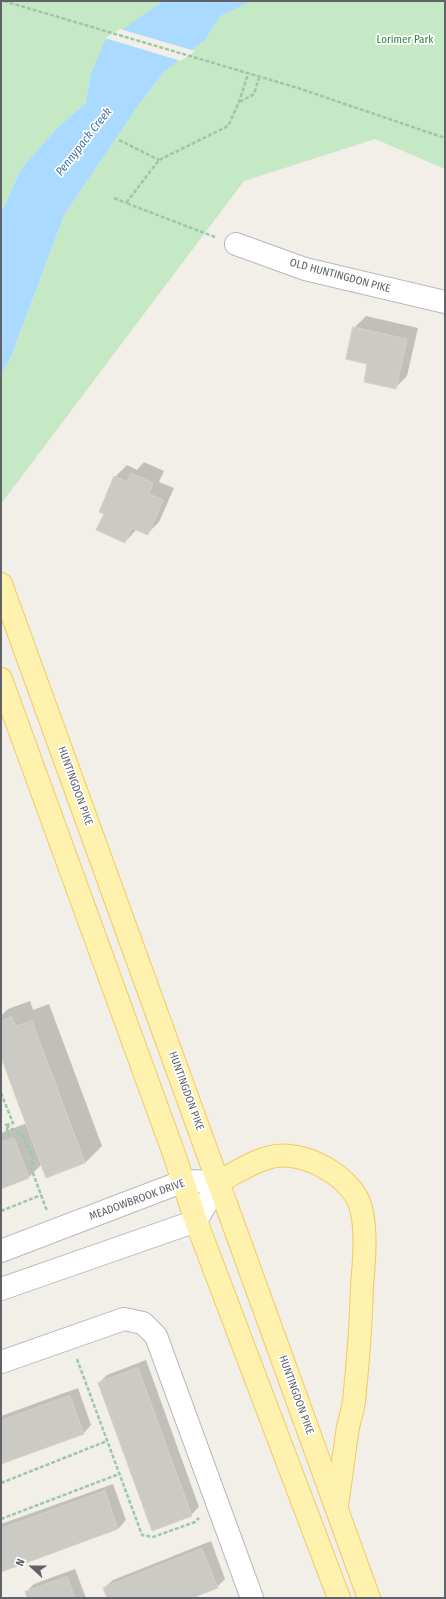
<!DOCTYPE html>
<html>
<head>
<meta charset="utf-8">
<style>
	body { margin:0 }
	#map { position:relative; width:446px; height:1599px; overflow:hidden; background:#f1efe8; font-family:"Fira Sans Condensed",sans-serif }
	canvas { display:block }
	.frame { position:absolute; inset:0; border:2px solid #5f6368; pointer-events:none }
	.north { position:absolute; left:12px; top:1547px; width:40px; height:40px; -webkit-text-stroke:3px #fff; paint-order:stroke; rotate:291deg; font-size:11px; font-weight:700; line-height:16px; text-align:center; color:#5f6368 }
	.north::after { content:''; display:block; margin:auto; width:14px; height:18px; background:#5f6368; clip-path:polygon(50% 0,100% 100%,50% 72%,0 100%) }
</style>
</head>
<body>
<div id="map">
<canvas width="446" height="1599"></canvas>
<div class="frame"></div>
<div class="north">N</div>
</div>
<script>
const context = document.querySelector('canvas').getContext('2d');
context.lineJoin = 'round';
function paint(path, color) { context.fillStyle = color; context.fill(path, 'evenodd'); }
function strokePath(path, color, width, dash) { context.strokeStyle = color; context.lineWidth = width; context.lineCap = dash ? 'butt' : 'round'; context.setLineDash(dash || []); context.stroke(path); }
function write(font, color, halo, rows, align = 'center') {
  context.font = font + ' "Fira Sans Condensed",sans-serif'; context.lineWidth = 3.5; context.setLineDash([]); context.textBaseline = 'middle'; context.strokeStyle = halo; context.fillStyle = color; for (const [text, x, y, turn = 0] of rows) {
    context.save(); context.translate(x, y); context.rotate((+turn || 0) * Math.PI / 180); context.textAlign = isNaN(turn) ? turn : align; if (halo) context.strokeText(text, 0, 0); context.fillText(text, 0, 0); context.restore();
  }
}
const green = new Path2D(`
	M1 1H445V169L375 139 244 181 1 504V374L11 357 64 215 140 103 164 72 205 40 216 23 90 76 86 103 58 127 21 169 1 213Z`);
const water = new Path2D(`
	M164 1H252L220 16 205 40 164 72 140 103 64 215 11 357 1 374V213L21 169 58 127 86 103 90 76 105 41Z`);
const pier = new Path2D(`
	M120 29 195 51 181 61 105 38Z`);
const shadow = new Path2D(`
	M366 316 418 328 407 376 395 388 369 363 354 328Z
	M144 462 164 471 159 482 174 488 159 522 147 534 136 530 125 542 105 513 115 477 127 465 137 470Z
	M30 1001 33 1010 49 1004 102 1146 85 1163 42 1164 29 1177 1 1188V1133L27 1123 1 1054V1016L8 1009Z
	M146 1360 199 1507 191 1515 99 1383 107 1375Z
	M78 1388 91 1425 83 1434 1 1463V1416Z
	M113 1484 126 1520 118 1529 1 1571V1524Z
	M211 1541 225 1579 217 1587 189 1598H108L104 1588 113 1580Z
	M75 1569 86 1598H28L26 1592 34 1584Z`);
const building = new Path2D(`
	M353 327 407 339 396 389 364 382 367 364 346 359Z
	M131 473 153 483 149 494 163 500 148 535 131 528 125 543 96 530 104 514 99 512 114 476 127 482Z
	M12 1017 16 1026 32 1021 85 1163 46 1178 1 1057V1021Z
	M14 1138 29 1178 1 1189V1143Z
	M138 1368 192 1516 152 1531 98 1383Z
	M70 1396 84 1434 1 1464V1421Z
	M105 1491 118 1529 1 1572V1529Z
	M202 1549 218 1588 192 1598H107L103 1588Z
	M67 1577 75 1598H27L25 1592Z`);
const path = new Path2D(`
	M4 1 298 88 445 138
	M240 102 254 94 259 78
	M119 140 159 160
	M114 198 126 203
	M215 237 126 203 159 160 228 126 239 102 248 74
	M1 1093 13 1123 6 1125 9 1136
	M6 1125 23 1136 34 1160 31 1168 47 1211
	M1 1211 41 1195
	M77 1359 142 1535 153 1537 195 1522 199 1518
	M1 1483 107 1441
	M1 1519 119 1474`);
const minor = new Path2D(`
	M236 244 305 269 445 302
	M1 1251 184 1181 219 1182 196 1221 1 1289
	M1 1362 124 1319 143 1323 156 1336 252 1598`);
const major = new Path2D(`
	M1 584 369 1598
	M1 679 174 1154 196 1221 339 1598
	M219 1182C235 1173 253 1161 271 1157 302 1149 353 1176 361 1208 367 1232 364 1261 362 1286 361 1324 358 1363 354 1401 353 1410 350 1418 348 1427 344 1453 341 1479 337 1505`);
const parkNames = [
	["Lorimer Park",405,40]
];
const streetNames = [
	["OLD HUNTINGDON PIKE",340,276,15],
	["HUNTINGDON PIKE",75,786,70],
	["HUNTINGDON PIKE",186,1091,70],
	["MEADOWBROOK DRIVE",137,1200,-20],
	["HUNTINGDON PIKE",296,1395,70]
];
const waterNames = [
	["Pennypack Creek",84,142,-52]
];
paint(green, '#c5e8c5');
paint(water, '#aadaff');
paint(pier, '#f1efe8');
paint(shadow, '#0003');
paint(building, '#cccac5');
strokePath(building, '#d6d1c6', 1);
strokePath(minor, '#b5b8bc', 24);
strokePath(major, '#f2c960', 24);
strokePath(path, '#9cc7a9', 2.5, [4, 2]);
strokePath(minor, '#fff', 22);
strokePath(major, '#fff2af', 22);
write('11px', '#348238', '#fff', parkNames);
write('11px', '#5f6368', '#fff', streetNames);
write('italic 12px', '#4174aa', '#fff', waterNames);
</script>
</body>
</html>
